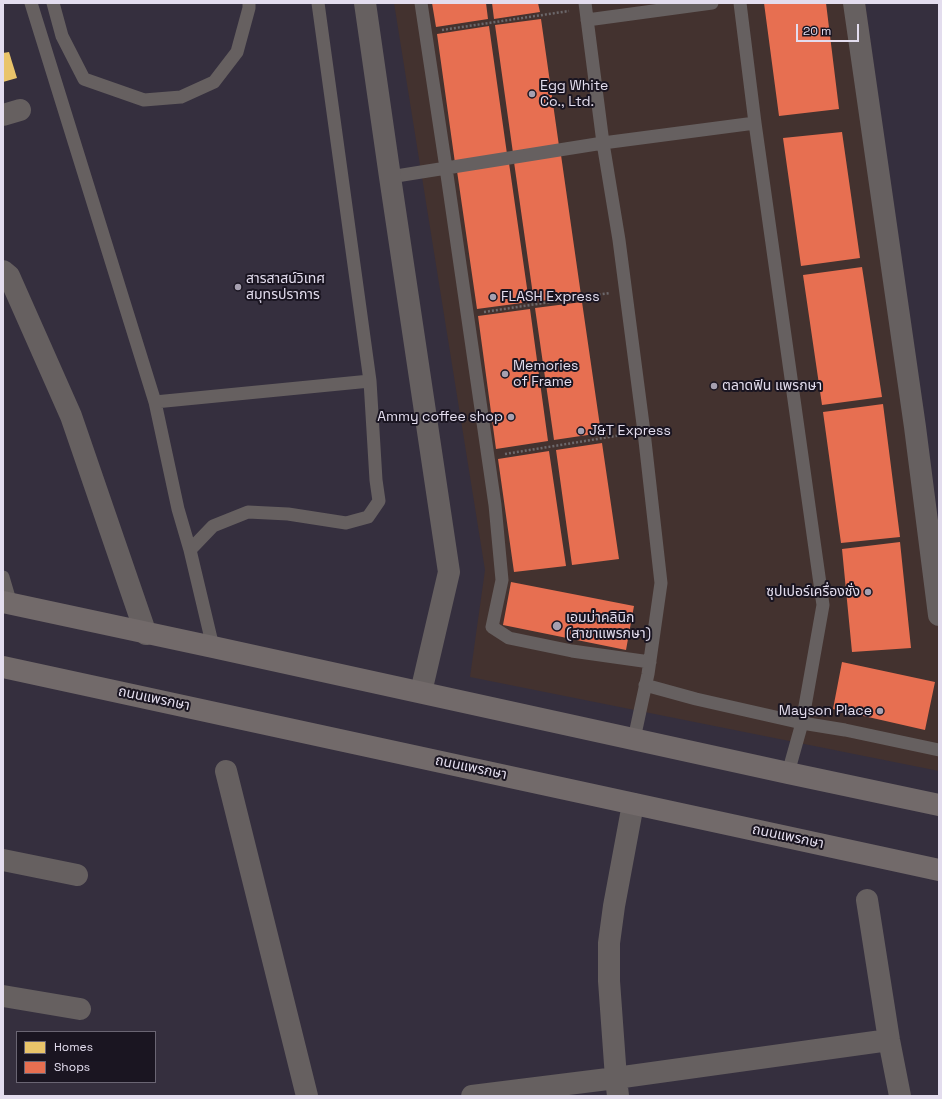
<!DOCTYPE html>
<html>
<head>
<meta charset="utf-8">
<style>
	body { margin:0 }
	#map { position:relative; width:942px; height:1099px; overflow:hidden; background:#352f3e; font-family:"Space Grotesk",sans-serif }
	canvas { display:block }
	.frame { position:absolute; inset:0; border:4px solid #e3ddee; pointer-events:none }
	.legend { position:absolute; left:16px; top:1031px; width:140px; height:52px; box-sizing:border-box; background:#1a1521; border:1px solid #6a6573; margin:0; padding:5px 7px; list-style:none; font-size:12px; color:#e3ddee }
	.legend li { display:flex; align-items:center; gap:8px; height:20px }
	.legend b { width:20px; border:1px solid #6a6573 }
	.scale { position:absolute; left:796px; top:24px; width:63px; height:18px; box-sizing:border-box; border:2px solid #e3ddee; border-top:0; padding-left:5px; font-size:12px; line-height:14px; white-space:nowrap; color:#e3ddee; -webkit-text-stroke:3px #1a1521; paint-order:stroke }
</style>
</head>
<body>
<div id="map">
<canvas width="942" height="1099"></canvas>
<div class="frame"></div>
<ul class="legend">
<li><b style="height:11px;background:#e9c46a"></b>Homes</li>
<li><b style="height:11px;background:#e76f51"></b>Shops</li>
</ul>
<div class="scale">20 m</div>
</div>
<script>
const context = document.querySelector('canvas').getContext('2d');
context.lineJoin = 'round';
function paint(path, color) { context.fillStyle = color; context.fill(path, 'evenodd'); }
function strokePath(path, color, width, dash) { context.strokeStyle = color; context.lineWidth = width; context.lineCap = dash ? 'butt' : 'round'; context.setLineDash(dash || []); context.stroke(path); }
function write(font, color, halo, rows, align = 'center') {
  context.font = font + ' "Space Grotesk","Noto Sans Thai",sans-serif'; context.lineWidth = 4; context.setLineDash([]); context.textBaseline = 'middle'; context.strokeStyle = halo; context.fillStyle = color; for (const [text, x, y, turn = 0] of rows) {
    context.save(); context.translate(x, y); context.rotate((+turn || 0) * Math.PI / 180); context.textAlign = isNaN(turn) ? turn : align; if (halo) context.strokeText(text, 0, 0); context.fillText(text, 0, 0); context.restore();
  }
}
const commercial = new Path2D(`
	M394 3H865L939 553V771L470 677 485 570Z`);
const homes = new Path2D(`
	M9 52 17 78 3 82V53Z`);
const shops = new Path2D(`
	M432 3H486L488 19 436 27Z
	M492 3H538L540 12 494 19Z
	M764 3H826L839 109 779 116Z
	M541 19 559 146 513 153 495 25Z
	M489 26 507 154 455 163 437 34Z
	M842 132 860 258 801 266 783 138Z
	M561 155 581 295 534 302 514 162Z
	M509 163 529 302 477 309 457 171Z
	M862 267 882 397 822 405 803 275Z
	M582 302 601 433 554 440 535 308Z
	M530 309 548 441 496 449 478 316Z
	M883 404 900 537 841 543 823 412Z
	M602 443 619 559 572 565 556 450Z
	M549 451 566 566 514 572 498 459Z
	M900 542 911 648 852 652 842 549Z
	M511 582 634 606 626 650 503 625Z
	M842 662 935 682 925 730 833 709Z`);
const path = new Path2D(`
	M442 30 569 11
	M484 312 610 293
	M505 454 628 434`);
const lane = new Path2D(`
	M31 3 155 402 178 509 190 550 213 647
	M53 3 62 36 84 79 144 100 181 97 214 82 237 52 249 8V3
	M421 3 446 168 495 505 502 580 492 627 509 638 572 651 650 662
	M585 3 603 143 619 240 644 432 661 583 648 674 634 739
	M740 3 755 123 823 605 802 723 788 773
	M587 20 712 3
	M390 177 603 143 755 123
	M155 402 370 381 318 3
	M190 550 213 526 248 512 288 514 346 523 368 517 379 501 376 480 370 381
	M3 577 11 604
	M645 685 696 699 802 723 845 730 939 750`);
const street = new Path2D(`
	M365 3 390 177 449 572 421 692
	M854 3 915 427 939 615
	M3 115 20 110
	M3 271 9 276 71 416 146 634
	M226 771 307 1096
	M3 860 77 875
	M867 900 889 1040 900 1096
	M3 996 80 1009
	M472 1096 616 1078 889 1040
	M618 1096 616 1078 609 981V943L614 906 633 804`);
const secondary = new Path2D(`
	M3 602 213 647 788 773 939 805
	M3 667 939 870`);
const markers = [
	[532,94,4,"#a6a0b0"],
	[238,287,4,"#a6a0b0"],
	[493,297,4,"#a6a0b0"],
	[505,374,4,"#a6a0b0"],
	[714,386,4,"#a6a0b0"],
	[511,417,4,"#a6a0b0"],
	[581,431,4,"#a6a0b0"],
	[868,592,4,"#a6a0b0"],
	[557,626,5,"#a6a0b0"],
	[880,711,4,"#a6a0b0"]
];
const poiNames = [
	["Egg White",540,86],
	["Co., Ltd.",540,102],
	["สารสาสน์วิเทศ",246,279],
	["สมุทรปราการ",246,295],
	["FLASH Express",501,297],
	["Memories",513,366],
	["of Frame",513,382],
	["ตลาดฟิน แพรกษา",722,386],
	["Ammy coffee shop",503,417,"right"],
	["J&T Express",589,431],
	["ซุปเปอร์เครื่องชั่ง",860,592,"right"],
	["เอมม่าคลินิก",566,618],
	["(สาขาแพรกษา)",566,634],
	["Mayson Place",872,711,"right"]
];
const streetNames = [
	["ถนนแพรกษา",154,699,12],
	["ถนนแพรกษา",471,768,12],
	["ถนนแพรกษา",788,837,12]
];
paint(commercial, '#43322f');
paint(homes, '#e9c46a');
paint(shops, '#e76f51');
strokePath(path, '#6c686b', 2.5, [2, 2]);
strokePath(lane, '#666060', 13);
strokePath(street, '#666060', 22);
strokePath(secondary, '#726a6a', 22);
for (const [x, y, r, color] of markers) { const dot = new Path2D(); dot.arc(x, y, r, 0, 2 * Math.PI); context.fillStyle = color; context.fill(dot); strokePath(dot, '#1a1521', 1.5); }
write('14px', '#e3ddee', '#1a1521', poiNames, 'left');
write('14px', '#e3ddee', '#1a1521', streetNames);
</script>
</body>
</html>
